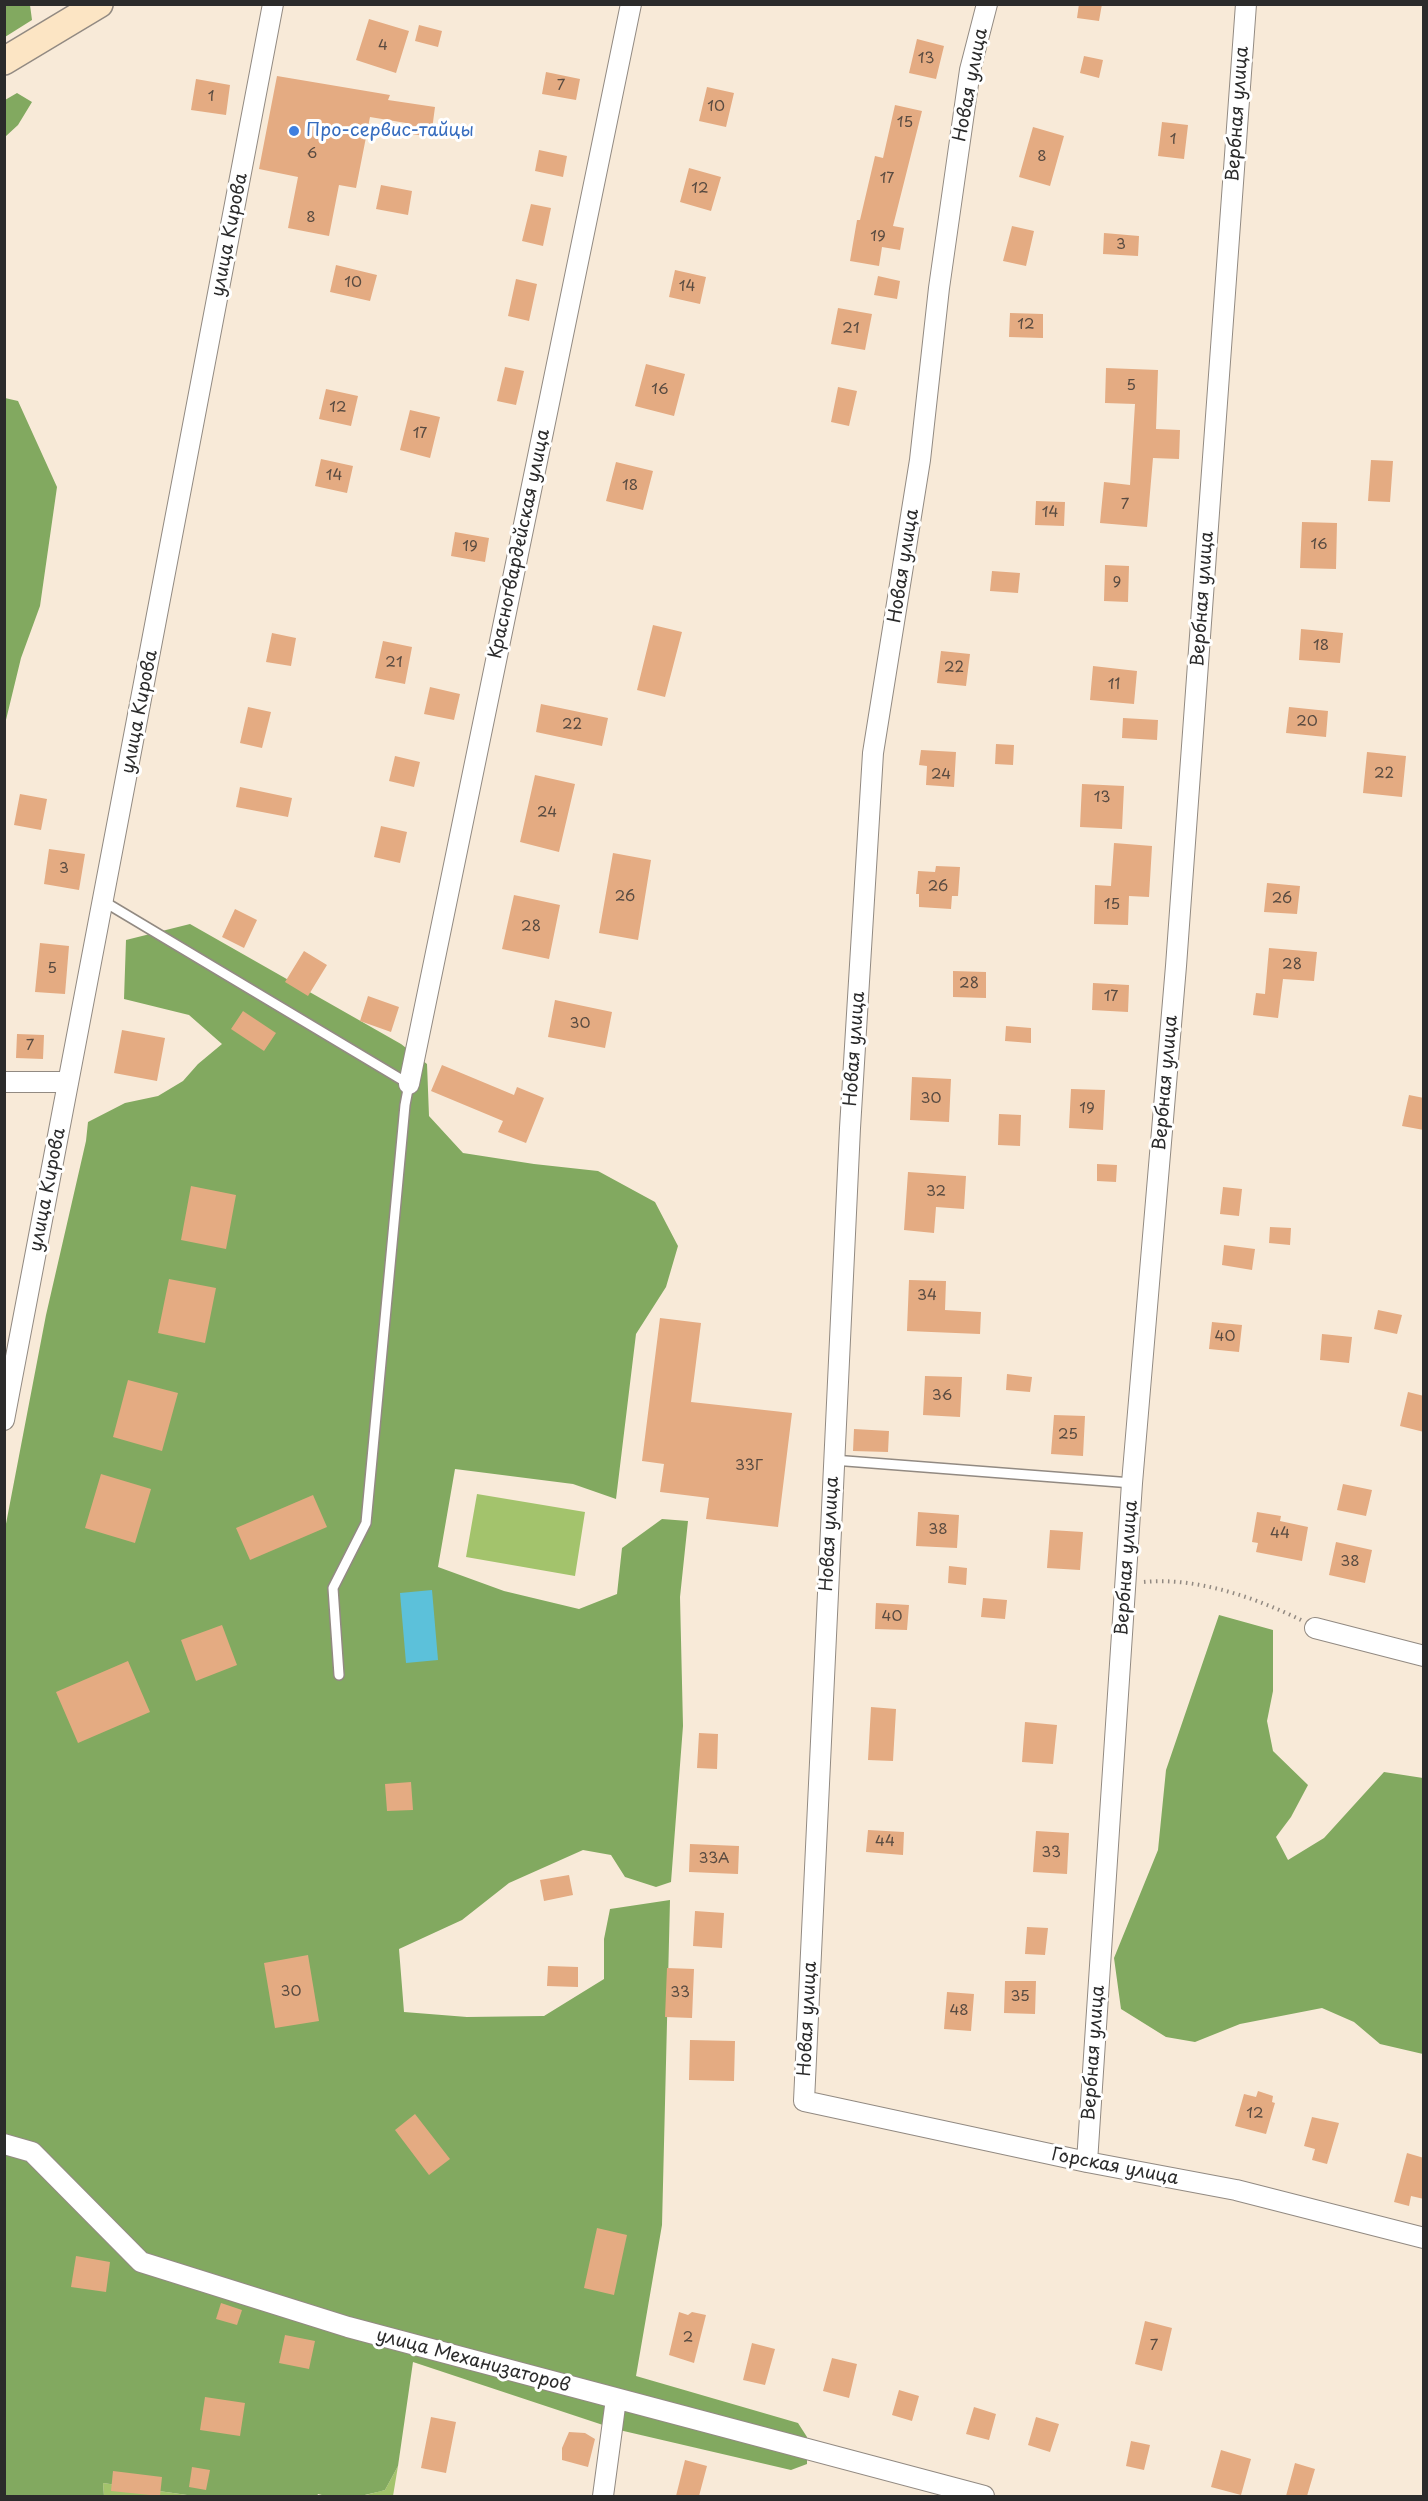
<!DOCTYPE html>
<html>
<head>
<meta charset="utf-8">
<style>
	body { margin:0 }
	#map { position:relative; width:1428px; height:2501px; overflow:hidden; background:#f8ead8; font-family:"Playpen Sans",sans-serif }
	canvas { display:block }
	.frame { position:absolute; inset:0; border:6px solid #2b2b2b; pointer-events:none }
</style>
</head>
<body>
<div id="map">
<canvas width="1428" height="2501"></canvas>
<div class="frame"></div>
</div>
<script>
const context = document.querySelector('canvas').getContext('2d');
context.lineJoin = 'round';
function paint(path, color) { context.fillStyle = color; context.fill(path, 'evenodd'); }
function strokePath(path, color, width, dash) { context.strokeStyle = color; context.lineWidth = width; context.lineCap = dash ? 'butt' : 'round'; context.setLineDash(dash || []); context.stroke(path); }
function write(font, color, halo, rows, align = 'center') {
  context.font = font + ' "Playpen Sans",sans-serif'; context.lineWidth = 6; context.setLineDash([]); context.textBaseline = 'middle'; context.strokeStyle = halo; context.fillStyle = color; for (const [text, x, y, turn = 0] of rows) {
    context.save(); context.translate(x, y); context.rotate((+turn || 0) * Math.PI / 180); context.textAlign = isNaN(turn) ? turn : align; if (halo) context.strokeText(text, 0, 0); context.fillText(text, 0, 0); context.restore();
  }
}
const green = new Path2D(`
	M477 1494 585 1512 575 1576 466 1557Z
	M398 2466 393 2496H362L385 2490Z
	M103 2483 194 2496H104Z`);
const forest = new Path2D(`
	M4 5H30L32 20 5 37Z
	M17 93 32 102 18 125 5 137V100Z
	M5 398 18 401 57 487 40 606 21 658 5 724Z
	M190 924 401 1044 427 1064 429 1116 463 1153 534 1164 598 1171 655 1202 678 1246 666 1287 636 1334 616 1499 573 1484 455 1469 438 1567 504 1591 579 1609 617 1594 622 1548 662 1519 688 1521 680 1597 683 1726 671 1882 656 1887 625 1877 611 1855 583 1850 509 1883 462 1920 399 1949 404 2012 467 2017 544 2016 604 1979V1939L610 1909 670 1900 662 2225 636 2376 798 2423 807 2437V2464L791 2470 615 2429 413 2362 398 2466 385 2490C364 2496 340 2501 318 2494L317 2496H194L103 2483 104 2496H5V1529L46 1315 86 1141 88 1122 125 1103 158 1096 183 1081 198 1064 222 1044 189 1015 124 999 126 940Z
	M1219 1615 1273 1630V1691L1267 1721 1273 1751 1308 1785 1291 1817 1276 1837 1288 1860 1324 1838 1384 1772 1423 1778V2054L1380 2044 1354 2022 1322 2008 1240 2024 1195 2042 1166 2037 1121 2009 1114 1958 1158 1850 1166 1770Z`);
const water = new Path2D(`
	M432 1590 438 1660 406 1663 400 1593Z`);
const building = new Path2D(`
	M1079 4H1102L1099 21 1077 18Z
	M369 19 409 31 396 73 356 60Z
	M419 25 442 31 438 47 415 41Z
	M917 39 944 46 936 79 909 73Z
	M1084 56 1103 60 1099 78 1080 73Z
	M546 72 580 79 576 100 542 94Z
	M277 76 390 95 388 100 435 107 431 137 405 133 406 123 370 117 356 188 339 185 329 236 288 228 298 177 259 169Z
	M196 79 230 85 226 115 191 110Z
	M707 87 734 93 726 127 699 121Z
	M895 105 922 111 893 226 904 228 900 250 882 247 879 266 850 261 857 220H860L875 156 883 158Z
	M1162 122 1188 125 1184 159 1158 156Z
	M1033 127 1064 136 1050 186 1019 177Z
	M539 150 567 156 563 177 535 171Z
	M689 168 721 177 711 211 680 202Z
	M381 185 412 191 408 215 376 209Z
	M531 204 551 208 543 246 522 241Z
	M1012 226 1034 231 1026 266 1003 261Z
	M1104 233 1139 236 1138 256 1103 254Z
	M336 265 377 275 370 301 330 292Z
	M675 270 706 277 700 304 669 297Z
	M878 276 900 281 897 299 874 295Z
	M516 279 537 284 529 321 508 316Z
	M838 308 872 314 865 350 831 344Z
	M1010 313 1043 314V338L1009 337Z
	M646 364 685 374 674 416 635 406Z
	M505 367 524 371 516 405 497 401Z
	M1106 368 1158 370 1156 429 1180 430 1179 459 1153 458 1147 527 1100 523 1104 482 1130 485 1135 404 1105 403Z
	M838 387 857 391 849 426 831 422Z
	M326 389 358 396 351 426 319 419Z
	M410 410 440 417 430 458 400 450Z
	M321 459 353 466 347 493 315 486Z
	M1371 460 1393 461 1390 502 1368 501Z
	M616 462 653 471 643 510 606 501Z
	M1036 501 1065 502 1064 526 1035 525Z
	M1302 522 1337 523 1336 569 1300 568Z
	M455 532 489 538 485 562 451 556Z
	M1105 565 1129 566 1128 602 1104 601Z
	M992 571 1020 573 1018 593 990 591Z
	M653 625 682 632 665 697 637 690Z
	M1301 629 1343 633 1340 663 1299 660Z
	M272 633 296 638 291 666 266 662Z
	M383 641 412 647 405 684 375 678Z
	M941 651 970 654 966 686 937 683Z
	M1093 666 1137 671 1134 704 1090 700Z
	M430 687 460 694 454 720 424 714Z
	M541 704 608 718 602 746 536 732Z
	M248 707 271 712 262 748 240 743Z
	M1289 707 1328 711 1326 737 1286 733Z
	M1123 718 1158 720 1157 740 1122 738Z
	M996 744 1014 745 1013 765 995 764Z
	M921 750 956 752 954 787 926 785 927 766 919 765Z
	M1367 752 1406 756 1402 797 1363 793Z
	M395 756 420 762 414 787 389 781Z
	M535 775 575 784 559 852 520 842Z
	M1082 784 1124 786 1122 829 1080 827Z
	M240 787 292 798 288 817 236 807Z
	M20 794 47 799 41 830 14 825Z
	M381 826 407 832 400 863 374 857Z
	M1114 843 1152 846 1149 897 1129 896 1128 925 1094 924 1095 885 1111 886Z
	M49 849 85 854 79 890 44 884Z
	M613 853 651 860 638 940 599 933Z
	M936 866 960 867 958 896H952L951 909 919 907V894H916L918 871 935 872Z
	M1267 883 1300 886 1297 914 1264 912Z
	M514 895 560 905 549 959 502 949Z
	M235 909 257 920 244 948 222 937Z
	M40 943 69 946 65 994 35 992Z
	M1269 948 1317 952 1314 981 1283 979 1278 1018 1253 1015 1256 993 1265 994Z
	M304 951 327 965 308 996 285 982Z
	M953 971 986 972V998L953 997Z
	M1093 983 1129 985 1128 1012 1092 1010Z
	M368 996 399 1007 391 1032 360 1021Z
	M555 1000 612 1012 605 1048 548 1037Z
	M243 1011 276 1033 264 1051 231 1029Z
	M1006 1026 1031 1028V1043L1005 1041Z
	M122 1030 165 1038 157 1081 114 1073Z
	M17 1034 44 1035 43 1059 16 1058Z
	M442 1065 514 1095 517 1087 544 1098 526 1143 498 1132 503 1121 431 1091Z
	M912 1077 951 1079 949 1122 910 1120Z
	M1071 1089 1105 1090 1103 1130 1069 1128Z
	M1409 1095 1424 1098V1130L1402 1126Z
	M999 1114 1021 1115 1020 1146 998 1145Z
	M1097 1164 1117 1165 1116 1182 1097 1181Z
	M908 1172 966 1176 964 1209 936 1207 934 1233 904 1230Z
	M191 1186 236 1195 226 1249 181 1240Z
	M1223 1187 1242 1189 1239 1216 1220 1214Z
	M1270 1227 1291 1228 1290 1245 1269 1243Z
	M1224 1245 1255 1249 1252 1270 1222 1265Z
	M169 1279 216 1288 205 1343 158 1333Z
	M909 1280 946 1281 945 1310 981 1312 980 1334 907 1331Z
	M1378 1310 1402 1315 1397 1334 1374 1329Z
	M660 1318 701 1323 691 1402 792 1413 778 1527 706 1519 709 1498 660 1492 664 1464 642 1461Z
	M1212 1322 1242 1325 1239 1352 1209 1349Z
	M1322 1334 1352 1337 1349 1363 1320 1360Z
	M1007 1374 1032 1377 1030 1392 1006 1390Z
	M925 1376 962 1377 960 1417 923 1415Z
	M128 1380 178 1393 162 1451 113 1437Z
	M1408 1392 1424 1396V1432L1400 1426Z
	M1054 1415 1085 1416 1083 1456 1051 1454Z
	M854 1429 889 1431 888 1452 853 1451Z
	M101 1474 151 1489 135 1543 85 1528Z
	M1343 1484 1372 1490 1366 1516 1337 1510Z
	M313 1495 327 1527 250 1560 236 1528Z
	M918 1512 959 1515 957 1548 916 1546Z
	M1257 1512 1281 1516 1280 1521 1308 1527 1302 1561 1256 1552 1258 1543 1252 1542Z
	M1050 1530 1083 1532 1080 1570 1047 1568Z
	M1336 1542 1372 1550 1365 1583 1329 1575Z
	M949 1566 967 1568 966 1585 948 1583Z
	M983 1598 1007 1600 1005 1619 981 1617Z
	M876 1603 909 1605 907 1630 875 1629Z
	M222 1625 237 1665 196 1681 181 1640Z
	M128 1661 150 1712 78 1743 56 1692Z
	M871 1707 896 1709 893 1761 868 1760Z
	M1025 1722 1057 1725 1053 1764 1022 1762Z
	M699 1733 718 1734 717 1769 697 1768Z
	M411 1782 413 1810 387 1811 385 1784Z
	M868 1830 904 1832 903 1855 866 1852Z
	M1036 1831 1069 1833 1067 1874 1033 1872Z
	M690 1844 739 1846 738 1874 689 1872Z
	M569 1875 573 1895 544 1901 540 1880Z
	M695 1911 724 1913 722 1948 693 1946Z
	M1027 1927 1048 1928 1045 1955 1025 1954Z
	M308 1955 319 2021 275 2028 264 1963Z
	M548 1966 578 1967V1987L547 1986Z
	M667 1968 694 1969 692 2018 665 2017Z
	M1005 1981H1036L1035 2014 1004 2013Z
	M947 1992 974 1994 971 2031 944 2029Z
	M690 2040 735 2041 734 2081 689 2080Z
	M1258 2091 1273 2096 1272 2102 1275 2103 1266 2134 1235 2126 1244 2094 1256 2097Z
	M415 2114 450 2159 429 2175 395 2130Z
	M1312 2117 1339 2123 1327 2164 1312 2160 1315 2149 1304 2146Z
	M1407 2153 1424 2158V2199L1411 2196 1409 2206 1394 2202Z
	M597 2228 627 2235 614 2295 584 2288Z
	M76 2256 110 2262 106 2292 71 2287Z
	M221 2303 242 2310 237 2325 216 2319Z
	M679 2312 688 2315 692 2312 706 2315 694 2363 669 2355Z
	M1145 2321 1172 2328 1162 2371 1135 2364Z
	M285 2335 315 2341 309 2369 279 2363Z
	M752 2343 775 2349 765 2385 743 2380Z
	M832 2358 857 2364 849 2398 823 2391Z
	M899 2390 919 2396 912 2421 892 2415Z
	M205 2397 245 2403 240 2436 200 2430Z
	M974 2407 996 2414 989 2440 966 2434Z
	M431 2417 456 2422 446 2473 421 2468Z
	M1036 2417 1059 2424 1050 2452 1028 2445Z
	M569 2432 585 2433 595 2439 588 2467 562 2460V2448Z
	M1131 2441 1150 2445 1144 2470 1126 2466Z
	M1221 2450 1251 2459 1241 2495 1211 2487Z
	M685 2460 707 2466 699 2496H676Z
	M1295 2463 1315 2469 1307 2496H1286Z
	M192 2467 210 2470 206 2490 189 2487Z
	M113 2471 162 2477 160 2496 111 2491Z`);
const path = new Path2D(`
	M1144 1582C1196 1577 1254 1597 1301 1620`);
const service = new Path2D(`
	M103 901 409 1084 405 1105 366 1523 333 1588 339 1675
	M833 1460 1132 1483`);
const minor = new Path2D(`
	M987 4 970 70 939 288 920 460 873 753 850 1128 804 2101 1087 2162 1236 2190 1424 2238
	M4 1082H68
	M409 1084 631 4
	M4 1420 273 4
	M1315 1628 1424 1656
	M4 2144 32 2152 141 2262 348 2327 984 2496
	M1087 2162 1132 1483 1176 966 1246 4
	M603 2496 616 2399`);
const secondary = new Path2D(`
	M4 61 99 4`);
const markers = [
	[294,131,6,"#3f7fe0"]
];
const numberNames = [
	["4",383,46],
	["13",926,59],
	["7",561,86],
	["1",211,97],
	["10",716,107],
	["15",905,123],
	["1",1173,140],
	["6",312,154],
	["8",1042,157],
	["17",887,179],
	["12",700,189],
	["8",311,218],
	["19",878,237],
	["3",1121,245],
	["10",353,283],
	["14",687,287],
	["12",1026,325],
	["21",851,329],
	["5",1131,386],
	["16",660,390],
	["12",338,408],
	["17",420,434],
	["14",334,476],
	["18",630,486],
	["7",1125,505],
	["14",1050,513],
	["16",1319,545],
	["19",470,547],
	["9",1117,583],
	["18",1321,646],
	["21",394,663],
	["22",954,668],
	["11",1114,685],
	["20",1307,722],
	["22",572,725],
	["22",1384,774],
	["24",941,775],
	["13",1102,798],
	["24",547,813],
	["3",64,869],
	["26",938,887],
	["26",625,897],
	["26",1282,899],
	["15",1112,905],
	["28",531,927],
	["28",1292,965],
	["5",52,969],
	["28",969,984],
	["17",1111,997],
	["30",580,1024],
	["7",30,1046],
	["30",931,1099],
	["19",1087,1109],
	["32",936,1192],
	["34",927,1296],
	["40",1225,1337],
	["36",942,1396],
	["25",1068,1435],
	["33Г",749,1466],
	["38",938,1530],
	["44",1280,1534],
	["38",1350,1562],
	["40",892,1617],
	["44",885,1842],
	["33",1051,1853],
	["33А",714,1859],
	["30",291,1992],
	["33",680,1993],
	["35",1020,1997],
	["48",959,2011],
	["12",1255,2114],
	["2",688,2338],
	["7",1154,2346]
];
const streetNames = [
	["Новая улица",971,85,-79],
	["Вербная улица",1238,114,-86],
	["улица Кирова",230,235,-79],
	["Красногвардейская улица",520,544,-78],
	["Новая улица",904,566,-81],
	["Вербная улица",1203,599,-86],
	["улица Кирова",140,712,-79],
	["Новая улица",855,1049,-86],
	["Вербная улица",1166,1083,-85],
	["улица Кирова",48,1190,-79],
	["Новая улица",830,1534,-87],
	["Вербная улица",1127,1568,-86],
	["Новая улица",808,2019,-87],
	["Вербная улица",1094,2053,-86],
	["Горская улица",1115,2167,11],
	["улица Механизаторов",473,2361,15]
];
const shopNames = [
	["Про-сервис-тайцы",306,131]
];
paint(green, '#a3c36c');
paint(forest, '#82a960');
paint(water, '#5cc1da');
paint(building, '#e4ab82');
strokePath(service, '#928a82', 12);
strokePath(minor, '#928a82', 22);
strokePath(secondary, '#928a82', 30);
strokePath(path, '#928a82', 4, [1.5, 4.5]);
strokePath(service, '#fff', 9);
strokePath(minor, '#fff', 20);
strokePath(secondary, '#fce5c4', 27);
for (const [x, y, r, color] of markers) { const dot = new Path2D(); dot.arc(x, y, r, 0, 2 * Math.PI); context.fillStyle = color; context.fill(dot); strokePath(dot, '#fff', 2); }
write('15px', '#594b41', null, numberNames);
write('18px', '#2b2b2b', '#fff', streetNames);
write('18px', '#366cbe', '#fff', shopNames, 'left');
</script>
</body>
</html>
